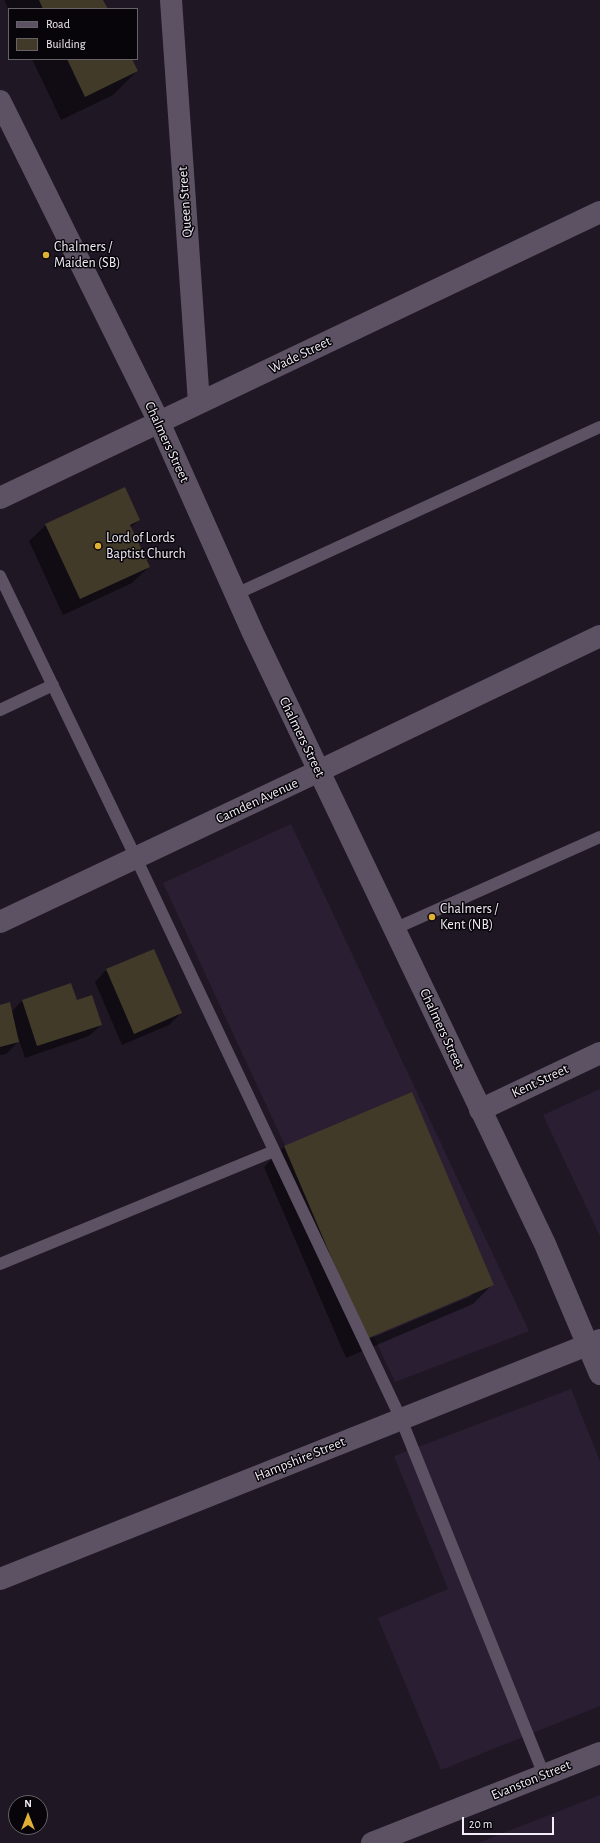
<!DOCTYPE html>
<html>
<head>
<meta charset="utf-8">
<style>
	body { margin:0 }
	#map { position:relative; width:600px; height:1843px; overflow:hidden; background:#201725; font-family:"Alegreya Sans",sans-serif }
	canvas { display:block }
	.legend { position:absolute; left:8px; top:8px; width:130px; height:52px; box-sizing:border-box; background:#08050a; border:1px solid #666268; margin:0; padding:5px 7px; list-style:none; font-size:12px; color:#f2edf6 }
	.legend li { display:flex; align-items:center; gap:8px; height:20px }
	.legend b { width:20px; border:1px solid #666268 }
	.north { position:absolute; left:8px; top:1795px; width:40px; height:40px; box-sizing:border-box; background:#08050a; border:1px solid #666268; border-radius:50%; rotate:0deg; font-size:11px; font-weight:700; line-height:16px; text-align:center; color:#f2edf6 }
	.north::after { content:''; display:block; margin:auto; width:14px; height:18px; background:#e0b034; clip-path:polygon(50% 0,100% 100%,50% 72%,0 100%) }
	.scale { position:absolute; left:462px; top:1817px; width:92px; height:18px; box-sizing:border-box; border:2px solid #f2edf6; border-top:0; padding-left:5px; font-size:12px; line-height:14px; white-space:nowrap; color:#f2edf6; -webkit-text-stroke:3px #08050a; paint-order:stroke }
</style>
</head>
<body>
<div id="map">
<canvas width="600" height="1843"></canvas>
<ul class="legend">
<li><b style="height:5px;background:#5c5263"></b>Road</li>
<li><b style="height:11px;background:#413a29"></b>Building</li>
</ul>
<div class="north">N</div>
<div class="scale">20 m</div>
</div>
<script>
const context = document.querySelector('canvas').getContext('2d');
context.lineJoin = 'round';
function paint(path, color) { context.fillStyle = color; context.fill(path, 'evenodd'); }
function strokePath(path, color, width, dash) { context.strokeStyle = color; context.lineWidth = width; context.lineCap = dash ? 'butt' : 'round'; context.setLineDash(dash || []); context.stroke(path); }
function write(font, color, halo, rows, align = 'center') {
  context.font = font + ' "Alegreya Sans",sans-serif'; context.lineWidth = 3; context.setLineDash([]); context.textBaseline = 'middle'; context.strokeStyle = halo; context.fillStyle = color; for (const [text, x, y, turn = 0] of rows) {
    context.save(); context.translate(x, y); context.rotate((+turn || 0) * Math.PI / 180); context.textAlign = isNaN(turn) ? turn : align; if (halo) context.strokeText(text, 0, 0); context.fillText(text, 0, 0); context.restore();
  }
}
const built = new Path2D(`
	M291 824 529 1331 395 1382 163 883Z
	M600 1089V1236L543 1115Z
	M571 1389 600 1461V1706L441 1770 378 1618 448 1589 394 1456Z
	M600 1795V1843H478Z`);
const shadow = new Path2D(`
	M4 0H102L107 9H9V11Z
	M32 59H131L137 71 113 95 61 120Z
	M139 520 130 528 149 567 132 583 63 615 29 541 46 525Z
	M106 970 181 1013 169 1025 122 1045 95 982Z
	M70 985 76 1001 101 1025 89 1036 25 1058 18 1037H17L18 1042 6 1054 0 1055V1006L11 1012 22 1001Z
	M412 1093 493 1284 473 1304 346 1358 264 1167 284 1147ZM471 1294V1296L362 1342 361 1340Z`);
const building = new Path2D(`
	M39 0H103L108 9H43Z
	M67 59H132L138 71 85 97Z
	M125 487 140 520 130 525 150 567 80 599 45 524Z
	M154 949 182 1013 134 1034 106 969Z
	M71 983 77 1000 92 995 102 1025 37 1046 22 1000Z
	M10 1002 19 1042 0 1047V1005Z
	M412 1092 494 1285 366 1339 284 1146Z`);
const lane = new Path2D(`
	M0 576 136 858 401 1419 544 1775
	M236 594 600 427
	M0 710 53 685
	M394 929 600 837
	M0 1264 274 1151`);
const street = new Path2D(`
	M171 0 199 403
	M0 498 600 212
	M0 922 319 771 600 636
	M480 1110 600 1053
	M0 1579 600 1340
	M372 1843 600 1753`);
const secondary = new Path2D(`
	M0 101 159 422 253 633 545 1244 600 1374`);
const markers = [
	[46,255,4,"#e0b034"],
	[98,546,4,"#e0b034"],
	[432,917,4,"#e0b034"]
];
const streetNames = [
	["Queen Street",185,202,-94],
	["Wade Street",300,355,-26],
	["Chalmers Street",167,442,65],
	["Chalmers Street",302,737,64],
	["Camden Avenue",257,801,-25],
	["Chalmers Street",442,1029,65],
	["Kent Street",540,1081,-25],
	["Hampshire Street",300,1459,-22],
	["Evanston Street",531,1780,-22]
];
const poiNames = [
	["Chalmers /",54,247],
	["Maiden (SB)",54,263],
	["Lord of Lords",106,538],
	["Baptist Church",106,554],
	["Chalmers /",440,909],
	["Kent (NB)",440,925]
];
paint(built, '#2a1e32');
paint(shadow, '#0007');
paint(building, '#413a29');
strokePath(lane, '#5c5263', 12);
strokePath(street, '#5c5263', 22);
strokePath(secondary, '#5c5263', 22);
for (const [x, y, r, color] of markers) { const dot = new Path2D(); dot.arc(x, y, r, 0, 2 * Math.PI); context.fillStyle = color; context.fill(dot); strokePath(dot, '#08050a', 1.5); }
write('14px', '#f2edf6', '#08050a', streetNames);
write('14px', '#f2edf6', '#08050a', poiNames, 'left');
</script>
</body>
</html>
